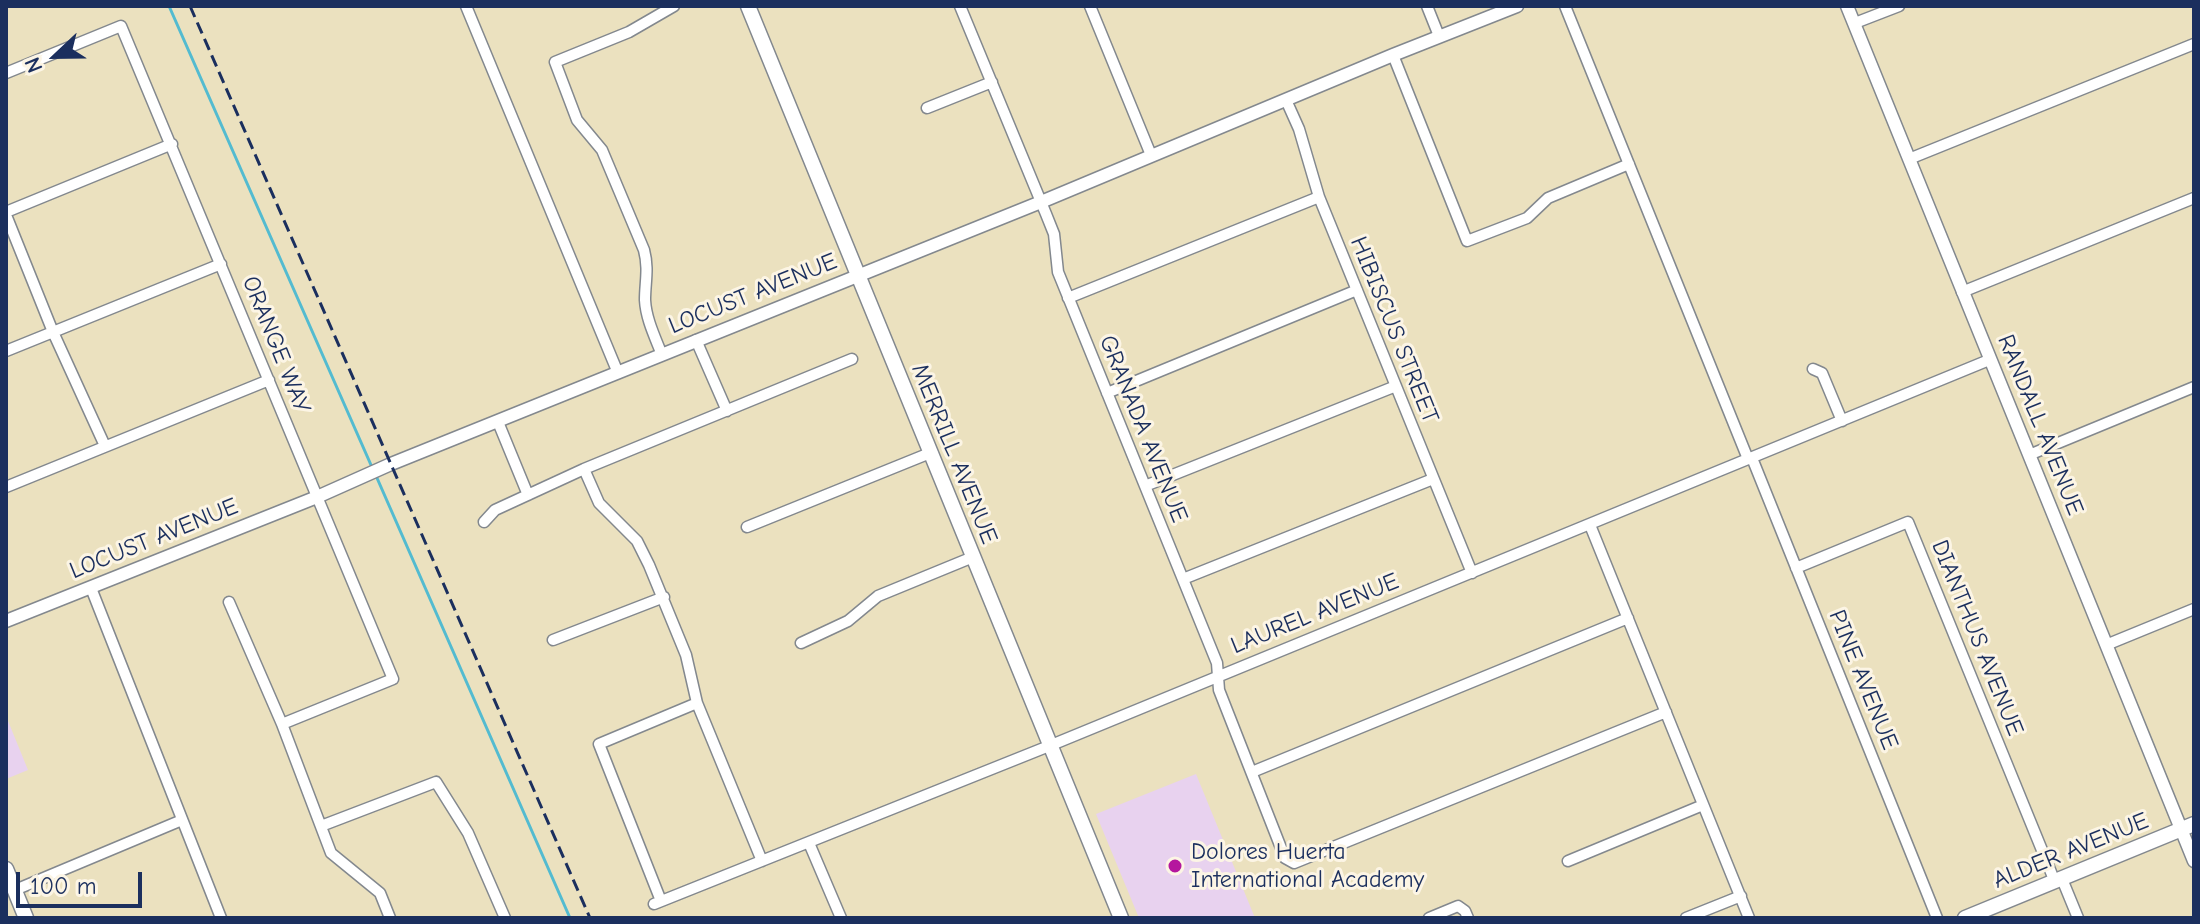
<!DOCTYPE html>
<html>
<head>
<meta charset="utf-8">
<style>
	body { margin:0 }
	#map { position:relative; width:2200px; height:924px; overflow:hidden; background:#ebe1bf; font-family:"Comic Neue",sans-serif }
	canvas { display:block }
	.frame { position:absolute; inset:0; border:8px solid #1b2f5e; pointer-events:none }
	.north { position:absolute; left:16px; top:16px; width:80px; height:80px; -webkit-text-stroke:6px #fcf5e5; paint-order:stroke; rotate:248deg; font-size:22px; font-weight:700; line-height:32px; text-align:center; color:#1b2f5e }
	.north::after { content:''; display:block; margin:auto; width:28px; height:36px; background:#1b2f5e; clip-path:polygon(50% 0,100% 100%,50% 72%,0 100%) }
	.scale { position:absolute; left:16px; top:872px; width:126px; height:36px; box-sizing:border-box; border:4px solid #1b2f5e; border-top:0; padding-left:10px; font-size:24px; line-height:28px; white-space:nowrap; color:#1b2f5e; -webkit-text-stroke:6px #fcf5e5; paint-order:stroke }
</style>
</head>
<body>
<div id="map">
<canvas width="2200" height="924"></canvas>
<div class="frame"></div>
<div class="north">N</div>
<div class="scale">100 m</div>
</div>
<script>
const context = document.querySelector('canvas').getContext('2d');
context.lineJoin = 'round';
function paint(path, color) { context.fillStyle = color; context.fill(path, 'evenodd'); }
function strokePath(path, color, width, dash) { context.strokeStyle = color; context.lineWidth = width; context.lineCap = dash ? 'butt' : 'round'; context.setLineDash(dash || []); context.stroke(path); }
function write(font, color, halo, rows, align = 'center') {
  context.font = font + ' "Comic Neue",sans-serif'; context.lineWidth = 6; context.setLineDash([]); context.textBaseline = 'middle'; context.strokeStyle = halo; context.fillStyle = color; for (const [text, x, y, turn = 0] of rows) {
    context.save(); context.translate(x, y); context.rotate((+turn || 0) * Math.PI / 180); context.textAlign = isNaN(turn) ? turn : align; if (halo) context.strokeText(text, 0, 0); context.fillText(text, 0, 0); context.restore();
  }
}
const built = new Path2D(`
	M6 716 28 770 6 779Z
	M1196 774 1255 918H1139L1096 814Z`);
const stream = new Path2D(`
	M169 6 371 465
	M377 478 570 918`);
const minor = new Path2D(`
	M466 6 618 373
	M960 6 1046 214 1054 234 1058 272 1217 663 1219 690 1285 858 1294 863 1666 712
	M1090 6 1151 155
	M1427 6 1439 36
	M1565 6 1748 459
	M1855 23 1899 6
	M1393 55 1467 241 1527 218 1548 198 1629 164
	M6 73 121 26 393 679 282 724
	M1286 100 1299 129 1319 197 1472 573
	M927 108 992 82
	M1909 159 2194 44
	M6 212 172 144
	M6 215 53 332 105 446
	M1962 292 2194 198
	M1068 298 1319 197
	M696 340 727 411
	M6 351 221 264
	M662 355C655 337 646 319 645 300 645 282 649 269 644 250L602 150 577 120 555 62 629 32 674 6
	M1813 369 1822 373 1842 421
	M1107 393 1357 290
	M498 422 528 495
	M2029 455 2194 387
	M1752 458 1937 918
	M584 469 599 503 637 541 649 565 686 655 697 703 762 861
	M1145 486 1396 386
	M6 487 269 380
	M484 522 495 510 584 469 852 359
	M1590 525 1749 918
	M747 527 930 453
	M1796 568 1908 522 2055 882
	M1183 579 1433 479
	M91 588 221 918
	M229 602 282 724 331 853 380 893 390 918
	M553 640 664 597
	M801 643 848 621 878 596 973 557
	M2106 645 2194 609
	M1252 772 1628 618
	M321 826 436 782 468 833 505 918
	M809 843 841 918
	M1568 861 1703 805
	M2062 879 2078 918
	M15 890 182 820
	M661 901 599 744 697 703
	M654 904 1049 746 1989 360
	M1429 918 1458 906 1465 911 1468 918
	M1686 918 1741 896`);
const tertiary = new Path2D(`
	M1847 6 2194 861
	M6 621 317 497 391 464 1041 202 1393 55 1517 6`);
const secondary = new Path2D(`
	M748 6 1121 918
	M6 869 26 918
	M1965 918 2194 824`);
const rail = new Path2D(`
	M190 6 590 918`);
const markers = [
	[1175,866,8,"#b5179e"]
];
const streetNames = [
	["LOCUST AVENUE",753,294,-22],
	["HIBISCUS STREET",1394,330,68],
	["ORANGE WAY",276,345,68],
	["RANDALL AVENUE",2040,425,68],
	["GRANADA AVENUE",1143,429,68],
	["MERRILL AVENUE",954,454,68],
	["LOCUST AVENUE",154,539,-22],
	["LAUREL AVENUE",1315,614,-22],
	["DIANTHUS AVENUE",1977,638,68],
	["PINE AVENUE",1863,680,68],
	["ALDER AVENUE",2071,851,-22]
];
const poiNames = [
	["Dolores Huerta",1191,852],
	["International Academy",1191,880]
];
paint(built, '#e8d2ef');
strokePath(stream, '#53bbd0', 3);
strokePath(minor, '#83888e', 13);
strokePath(tertiary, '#83888e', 15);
strokePath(secondary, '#83888e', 17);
strokePath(minor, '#fff', 10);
strokePath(tertiary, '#fff', 12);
strokePath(secondary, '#fff', 14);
strokePath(rail, '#1b2f5e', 3, [12, 6]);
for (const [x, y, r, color] of markers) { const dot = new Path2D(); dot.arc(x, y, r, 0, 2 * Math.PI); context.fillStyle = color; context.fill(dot); strokePath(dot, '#fcf5e5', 3); }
write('24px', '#1b2f5e', '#fcf5e5', streetNames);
write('24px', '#1b2f5e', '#fcf5e5', poiNames, 'left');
</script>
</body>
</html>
